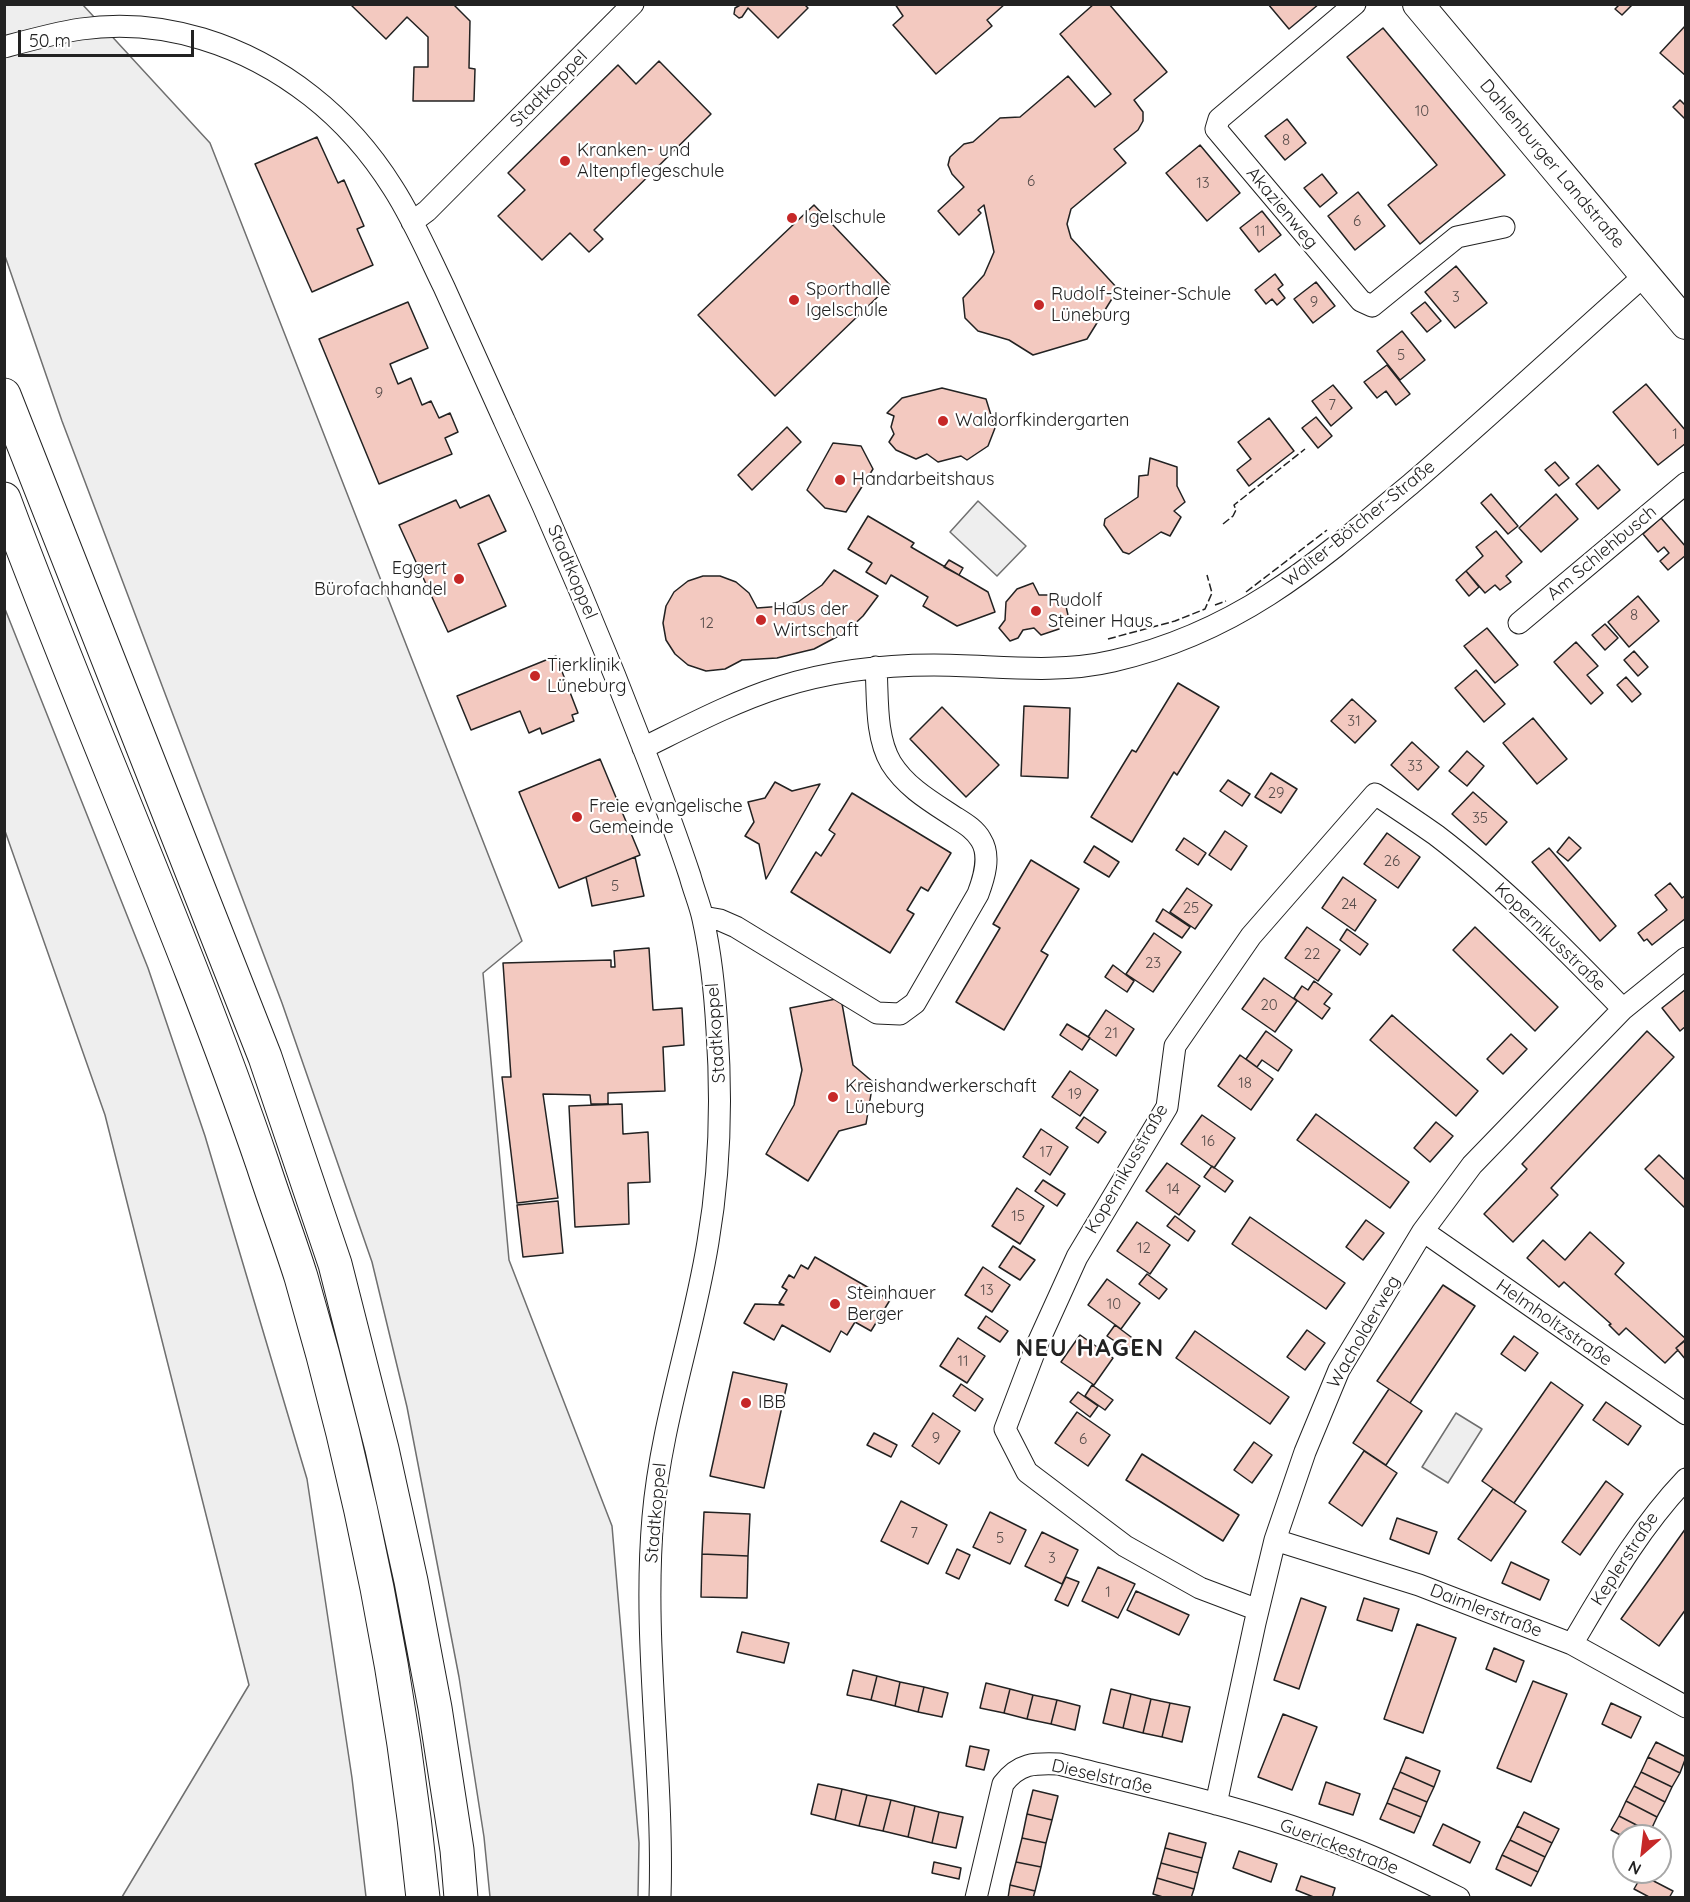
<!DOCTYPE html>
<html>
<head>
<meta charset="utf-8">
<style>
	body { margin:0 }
	#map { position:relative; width:1690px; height:1902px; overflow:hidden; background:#fff; font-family:Quicksand,sans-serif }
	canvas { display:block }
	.frame { position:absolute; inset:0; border:6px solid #222; pointer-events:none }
	.north { position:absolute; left:1612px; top:1824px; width:60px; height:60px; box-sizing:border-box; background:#fff; border:2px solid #a7a7a7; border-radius:50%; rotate:208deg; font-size:16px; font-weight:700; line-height:24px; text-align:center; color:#222 }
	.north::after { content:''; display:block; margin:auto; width:21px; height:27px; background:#c62828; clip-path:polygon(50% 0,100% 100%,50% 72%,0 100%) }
	.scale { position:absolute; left:18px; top:30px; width:176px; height:27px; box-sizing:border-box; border:3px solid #222; border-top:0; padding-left:8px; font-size:18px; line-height:21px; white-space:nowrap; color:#222; -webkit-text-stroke:4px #fff; paint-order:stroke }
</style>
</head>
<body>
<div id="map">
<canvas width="1690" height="1902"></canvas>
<div class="frame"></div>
<div class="north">N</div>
<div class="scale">50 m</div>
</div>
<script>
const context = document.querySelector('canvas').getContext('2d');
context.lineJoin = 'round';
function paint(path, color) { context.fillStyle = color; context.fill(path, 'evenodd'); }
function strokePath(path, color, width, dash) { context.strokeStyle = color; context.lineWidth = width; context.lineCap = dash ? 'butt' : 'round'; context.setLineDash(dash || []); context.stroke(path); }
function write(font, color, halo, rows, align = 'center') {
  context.font = font + ' Quicksand,sans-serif'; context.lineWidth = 4.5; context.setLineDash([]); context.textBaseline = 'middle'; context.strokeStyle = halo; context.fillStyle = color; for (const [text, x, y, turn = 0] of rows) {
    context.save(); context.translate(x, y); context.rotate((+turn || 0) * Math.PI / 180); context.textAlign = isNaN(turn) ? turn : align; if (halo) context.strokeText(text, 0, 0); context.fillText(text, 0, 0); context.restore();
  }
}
const green = new Path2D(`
	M4 5H83L210 143 522 941 483 973 509 1260 612 1526 639 1843 638 1897H490L484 1837 459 1677 407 1407 372 1262 282 1003 62 421 5 256Z
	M978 501 1026 546 997 576 950 532Z
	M5 609 148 968 205 1136 307 1479 352 1778 366 1897H122L249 1685 105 1115 5 831Z
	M1456 1413 1482 1429 1448 1483 1422 1467Z`);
const building = new Path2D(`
	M350 4H453L470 21 469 68 475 69 474 101H413L414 67H428V37L407 17 386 39Z
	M804 4 808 8 778 38 748 8 742 17 739 18 734 14 735 8 742 4Z
	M1005 4 987 20 992 26 936 74 893 25 903 16 895 4Z
	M1094 4H1109L1167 72 1134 100 1143 112V121L1138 130 1114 149 1126 163 1071 209 1067 224 1071 238 1118 289 1087 339 1033 355 1009 340 978 331 965 318 963 298 984 275 994 252 984 205 978 210 981 213 959 235 938 211 964 187 952 174 948 165 950 157 964 144 973 142 1000 118 1020 117 1068 76 1095 107 1111 94 1060 34Z
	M1268 4H1319L1289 29Z
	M1620 4H1633L1622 15 1615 9Z
	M1686 25V76L1660 53Z
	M1383 28 1505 175 1420 244 1388 205 1437 165 1347 57Z
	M659 61 711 114 594 230 603 239 589 252 570 233 542 260 498 216 525 190 508 173 618 65 636 84Z
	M1680 100 1686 106V120L1673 107Z
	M1287 119 1306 143 1285 160 1265 136Z
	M317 137 338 183 344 180 364 226 357 229 373 265 312 292 255 164Z
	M1200 145 1240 193 1207 221 1166 173Z
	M1322 174 1337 193 1320 207 1304 188Z
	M1358 192 1385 226 1355 250 1328 216Z
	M814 205 890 285 775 396 698 315Z
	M1262 211 1281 235 1259 252 1240 228Z
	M1456 266 1487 303 1455 328 1425 292Z
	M1275 274 1283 285 1278 289 1285 298 1277 305 1272 299 1266 304 1255 290Z
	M1316 282 1335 306 1313 323 1294 299Z
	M408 302 428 348 390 364 398 384 411 378 422 405 431 401 439 418 450 413 458 432 445 438 452 454 379 484 319 339Z
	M1425 302 1441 321 1427 332 1411 313Z
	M1402 331 1425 360 1400 380 1377 351Z
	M1387 365 1410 394 1396 405 1386 391 1377 398 1364 382Z
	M1646 384 1686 431V443L1658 465 1613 412Z
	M1333 385 1352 408 1331 426 1312 401Z
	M942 388 986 399 995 428 988 446 967 460 961 456 938 462 927 454 916 459 896 450 889 442 894 434 891 427 894 416 887 413 902 398Z
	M1316 417 1332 436 1318 448 1302 428Z
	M1269 418 1294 451 1249 486 1237 470 1251 459 1238 442Z
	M787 427 801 442 752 490 738 475Z
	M833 443 861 446 873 469 846 512 825 508 807 490Z
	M1150 458 1177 467V486L1185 502 1174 511 1181 517 1170 536 1161 532 1129 554 1123 552 1104 525 1105 519 1138 497 1139 476 1148 475Z
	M1555 462 1569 478 1559 486 1545 470Z
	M1598 465 1620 490 1598 509 1576 484Z
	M1491 494 1518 526 1508 534 1481 503Z
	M1556 494 1578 519 1541 552 1519 528Z
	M489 495 506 531 478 544 506 606 448 632 399 525 456 500 460 508Z
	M868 516 914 543 911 547 988 592 995 612 957 626 923 606 928 597 891 575 886 584 866 572 872 563 848 549Z
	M1661 518 1686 547V555L1668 570 1660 561 1669 553 1664 547 1658 552 1643 534Z
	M1496 531 1522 562 1506 576 1511 582 1500 590 1495 585 1485 593 1466 571 1483 556 1476 547Z
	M949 560 963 568 959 575 944 567Z
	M834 570 878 596 863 616 846 632 814 649 777 658 742 660 725 669 706 671 688 665 675 654 666 640 663 623 666 606 674 592 688 581 703 576H720L736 582 749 593 757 608 784 606 798 602 822 585Z
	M1466 571 1479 587 1469 596 1456 580Z
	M1033 583 1039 595H1060L1064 598 1068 615 1066 622 1059 629 1041 635 1034 628 1023 630 1018 638 1010 641 999 628 1005 620 1006 602 1017 589Z
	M1638 596 1659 621 1629 647 1608 622Z
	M1605 624 1618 638 1605 650 1592 635Z
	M1487 628 1518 665 1495 683 1464 646Z
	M1576 642 1598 666 1587 675 1603 693 1591 704 1554 662Z
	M1634 651 1648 667 1638 676 1624 660Z
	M556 656 578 713 572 715 574 721 542 734 540 728 529 733 520 711 471 730 457 696Z
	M1476 670 1505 704 1484 722 1455 688Z
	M1626 677 1641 694 1632 702 1617 685Z
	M1178 683 1219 707 1177 775 1174 772 1132 842 1091 817 1132 750 1136 752Z
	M1352 699 1376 721 1355 743 1331 721Z
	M1024 706 1070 708 1068 778 1021 776Z
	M942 707 999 765 966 797 910 739Z
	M1533 718 1567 759 1537 784 1503 743Z
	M1412 742 1439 767 1418 790 1391 765Z
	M1467 751 1484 766 1467 786 1449 771Z
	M600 759 640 855 559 888 519 792Z
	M1271 773 1297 789 1281 813 1255 797Z
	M1228 780 1250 794 1242 806 1220 791Z
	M775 782 792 791 820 784 766 879 759 844 745 836 754 822 748 802 765 798Z
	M1473 792 1507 822 1486 845 1452 814Z
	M852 793 951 853 928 891 921 887 907 910 914 914 890 953 791 892 816 852 821 856 835 834 829 830Z
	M1225 831 1247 846 1231 870 1209 855Z
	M1387 833 1420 857 1398 888 1364 864Z
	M1569 837 1581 848 1568 861 1557 852Z
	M1184 838 1206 853 1198 865 1176 850Z
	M1094 846 1119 862 1109 877 1084 862Z
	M1549 848 1616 926 1600 941 1532 862Z
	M635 857 644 896 592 906 586 877Z
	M1031 860 1079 889 1041 951 1048 955 1004 1030 956 1002 1000 928 993 924Z
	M1343 877 1376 900 1355 931 1322 908Z
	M1670 883 1682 898 1686 895V918L1652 945 1647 939 1644 941 1638 933 1667 910 1655 895Z
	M1187 888 1212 905 1195 929 1170 912Z
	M1163 909 1190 927 1182 938 1156 921Z
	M1307 927 1340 950 1318 981 1285 958Z
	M1475 927 1558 1007 1535 1031 1453 950Z
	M1347 929 1368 944 1360 955 1340 940Z
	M1154 933 1181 952 1153 992 1126 974Z
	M649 948 653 1010 682 1008 684 1045 663 1047 665 1091 608 1093V1104H591L590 1095 543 1094 558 1198 517 1203 502 1077H511L503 963 611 960V967H615L614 951Z
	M1113 965 1134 981 1127 992 1105 977Z
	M1264 978 1297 1001 1275 1032 1242 1009Z
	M1314 981 1332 994 1324 1004 1330 1008 1322 1019 1294 998 1302 986 1308 990Z
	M1686 989V1026L1680 1031 1662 1008Z
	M841 998 853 1065 873 1082 866 1124 839 1131 808 1181 766 1154 794 1105 802 1070 790 1008Z
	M1106 1010 1134 1029 1116 1056 1088 1037Z
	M1392 1015 1478 1091 1456 1116 1370 1040Z
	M1067 1024 1090 1038 1082 1050 1060 1035Z
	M1266 1031 1292 1050 1278 1071 1262 1060 1257 1067 1246 1059Z
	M1647 1031 1674 1057 1551 1188 1558 1195 1513 1242 1484 1214 1527 1169 1522 1164Z
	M1511 1034 1527 1049 1503 1074 1487 1059Z
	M1240 1055 1273 1079 1251 1110 1218 1086Z
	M1070 1071 1098 1090 1080 1116 1052 1097Z
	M622 1104 623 1134 648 1132 650 1182 628 1183 629 1224 575 1227 569 1106Z
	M1316 1114 1409 1182 1390 1208 1297 1140Z
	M1202 1115 1235 1138 1214 1168 1181 1144Z
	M1084 1117 1106 1132 1098 1143 1076 1128Z
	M1436 1122 1453 1136 1430 1162 1414 1148Z
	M1041 1129 1068 1147 1050 1175 1023 1157Z
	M1659 1155 1686 1181V1209L1645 1169Z
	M1167 1163 1200 1186 1179 1215 1146 1191Z
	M1212 1166 1233 1181 1225 1192 1204 1177Z
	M1043 1180 1065 1194 1057 1206 1035 1191Z
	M1017 1188 1044 1206 1020 1244 992 1226Z
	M558 1201 563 1253 523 1257 517 1205Z
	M1175 1216 1195 1231 1188 1241 1167 1226Z
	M1250 1217 1345 1283 1326 1309 1232 1244Z
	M1366 1220 1384 1233 1363 1260 1346 1247Z
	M1137 1222 1170 1245 1150 1274 1117 1251Z
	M1590 1232 1624 1263 1615 1274 1686 1339 1676 1348 1678 1350 1665 1363 1626 1328 1619 1335 1609 1325 1611 1324 1564 1282 1559 1287 1527 1258 1543 1240 1565 1260Z
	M1013 1246 1035 1260 1020 1280 999 1267Z
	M815 1257 890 1300 871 1331 855 1322 847 1335 841 1331 830 1352 782 1325 774 1340 744 1323 755 1304 784 1305 779 1303 787 1290 782 1287 789 1275 794 1278 801 1265 808 1269Z
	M983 1267 1010 1285 992 1312 965 1295Z
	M1147 1274 1167 1289 1159 1299 1139 1284Z
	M1107 1279 1140 1303 1121 1329 1088 1305Z
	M1443 1285 1475 1306 1410 1403 1377 1381Z
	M986 1316 1008 1331 1000 1342 978 1328Z
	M1115 1325 1135 1340 1128 1350 1107 1336Z
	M1307 1330 1325 1343 1305 1370 1287 1357Z
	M1195 1331 1289 1397 1270 1424 1176 1358Z
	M1080 1335 1113 1358 1094 1385 1061 1362Z
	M1514 1336 1538 1353 1525 1371 1501 1354Z
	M958 1338 985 1356 967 1383 940 1366Z
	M1686 1340V1360L1676 1348Z
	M733 1372 787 1384 764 1488 710 1476Z
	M1551 1382 1583 1405 1514 1503 1482 1481Z
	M961 1384 983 1399 975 1411 953 1396Z
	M1092 1385 1113 1400 1105 1410 1085 1396Z
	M1389 1389 1422 1411 1386 1465 1353 1443Z
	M1078 1392 1098 1406 1090 1417 1070 1402Z
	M1606 1402 1641 1426 1628 1445 1593 1420Z
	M1077 1412 1110 1435 1088 1466 1055 1443Z
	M933 1413 960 1431 939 1464 912 1446Z
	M874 1433 897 1445 891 1457 867 1445Z
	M1254 1442 1272 1455 1252 1483 1234 1470Z
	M1364 1451 1397 1473 1362 1526 1329 1503Z
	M1142 1454 1239 1515 1223 1541 1126 1480Z
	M1606 1481 1623 1494 1580 1555 1562 1542Z
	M1493 1489 1526 1511 1491 1561 1458 1539Z
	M901 1501 947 1525 928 1564 881 1541Z
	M704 1512 750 1514 748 1556 702 1554Z
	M990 1512 1026 1530 1010 1564 973 1547Z
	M1397 1518 1437 1532 1429 1554 1390 1539Z
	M1686 1528V1609L1659 1646 1621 1619Z
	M1042 1532 1078 1550 1062 1584 1025 1566Z
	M957 1549 970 1555 959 1579 946 1573Z
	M702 1554 748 1556 747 1598 701 1597Z
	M1511 1562 1549 1580 1540 1600 1502 1583Z
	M1098 1567 1135 1584 1118 1618 1082 1601Z
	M1066 1577 1079 1582 1068 1606 1055 1600Z
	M1136 1591 1189 1615 1179 1635 1127 1610Z
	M1301 1598 1326 1607 1299 1689 1274 1680Z
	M1364 1598 1399 1609 1392 1631 1357 1620Z
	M1417 1624 1456 1638 1423 1733 1384 1719Z
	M742 1632 789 1643 784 1663 737 1652Z
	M1494 1648 1524 1661 1516 1682 1486 1669Z
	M853 1670 877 1676 871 1700 847 1695Z
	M877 1676 900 1682 895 1706 871 1700Z
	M1533 1681 1567 1694 1531 1782 1497 1768Z
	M900 1682 924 1687 918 1712 895 1706Z
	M986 1683 1010 1689 1004 1713 980 1708Z
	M924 1687 948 1693 942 1717 918 1712Z
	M1010 1689 1033 1695 1027 1719 1004 1713Z
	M1111 1689 1131 1694 1123 1728 1103 1723Z
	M1131 1694 1151 1699 1143 1733 1123 1728Z
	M1033 1695 1057 1700 1051 1724 1027 1719Z
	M1151 1699 1170 1703 1162 1737 1143 1733Z
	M1057 1700 1080 1706 1075 1730 1051 1724Z
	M1170 1703 1190 1707 1182 1742 1162 1737Z
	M1611 1703 1641 1717 1631 1738 1602 1724Z
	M1283 1714 1317 1727 1292 1790 1258 1777Z
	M1656 1742 1686 1757 1680 1773 1648 1757Z
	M970 1746 989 1750 984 1770 966 1766Z
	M1406 1757 1440 1771 1434 1787 1400 1772Z
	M1648 1757 1680 1773 1672 1787 1641 1772Z
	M1400 1772 1434 1787 1427 1802 1393 1788Z
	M1641 1772 1672 1787 1665 1802 1634 1786Z
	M1326 1782 1360 1794 1353 1815 1319 1804Z
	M818 1784 842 1789 835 1820 811 1814Z
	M1634 1786 1665 1802 1657 1817 1626 1801Z
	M1393 1788 1427 1802 1421 1817 1387 1803Z
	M842 1789 867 1795 859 1826 835 1820Z
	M1033 1790 1058 1796 1052 1820 1027 1814Z
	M867 1795 891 1800 883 1831 859 1826Z
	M891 1800 915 1806 908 1837 883 1831Z
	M1626 1801 1657 1817 1650 1832 1619 1816Z
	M1387 1803 1421 1817 1414 1833 1380 1819Z
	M915 1806 939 1812 932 1843 908 1837Z
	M939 1812 963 1817 956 1848 932 1843Z
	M1524 1812 1559 1829 1552 1843 1517 1826Z
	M1027 1814 1052 1820 1046 1843 1022 1838Z
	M1619 1816 1650 1832 1648 1836 1624 1837 1611 1830Z
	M1443 1824 1480 1842 1470 1863 1433 1845Z
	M1517 1826 1552 1843 1545 1857 1510 1840Z
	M1169 1833 1206 1843 1202 1858 1165 1848Z
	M1022 1838 1046 1843 1041 1867 1016 1862Z
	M1510 1840 1545 1857 1538 1872 1502 1855Z
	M1165 1848 1202 1858 1198 1873 1161 1863Z
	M1239 1851 1277 1864 1271 1882 1233 1868Z
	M1502 1855 1538 1872 1531 1886 1496 1869Z
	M934 1862 961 1868 959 1879 932 1873Z
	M1016 1862 1041 1867 1035 1891 1010 1885Z
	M1161 1863 1198 1873 1194 1889 1157 1878Z
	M1642 1875 1673 1891 1669 1898H1651L1634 1889Z
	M1301 1876 1335 1888 1332 1898H1316L1296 1890Z
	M1157 1878 1194 1889 1191 1898H1166L1153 1894Z
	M1010 1885 1035 1891 1033 1898H1008Z`);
const minor = new Path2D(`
	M1355 4 1219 119 1216 129 1361 301 1372 306 1457 237 1504 227
	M4 47C30 40 55 33 81 29 163 17 246 45 311 96 343 121 371 153 393 188 413 219 428 254 444 287 464 332 484 376 504 420 556 532 604 645 648 760 663 799 677 837 690 876 694 891 700 905 703 919 711 955 715 994 717 1030 722 1102 720 1172 708 1242 693 1335 661 1423 653 1517 642 1643 664 1771 660 1898
	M412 222 427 211 633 4
	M1519 623 1686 483
	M643 748C688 726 733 702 780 687 830 671 882 665 934 665 994 665 1053 675 1113 661 1239 632 1316 564 1412 483 1491 415 1567 344 1645 275
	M703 917 720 920 736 927 877 1013 900 1014 915 1003 978 894C984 878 991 856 981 840 975 829 964 823 953 816 930 801 906 787 891 763 875 736 878 697 876 667
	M1423 1231 1686 1414
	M1275 1540 1419 1585 1572 1644 1686 1707
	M1258 1610 1200 1588 1125 1546 1027 1472 1005 1429 1037 1345 1077 1257 1167 1107 1175 1046 1251 936 1375 794C1395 807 1416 821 1436 835 1504 887 1564 948 1623 1009
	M1572 1644C1606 1587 1639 1528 1686 1479
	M1216 1804 1255 1623 1275 1540 1305 1452 1339 1370 1423 1231 1472 1165 1623 1009 1686 958
	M976 1898 1003 1784C1019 1763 1034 1763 1059 1764 1154 1788 1252 1809 1343 1845 1383 1860 1421 1879 1459 1898`);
const secondary = new Path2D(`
	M1418 4 1686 324`);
const motorway = new Path2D(`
	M4 395 265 1057 335 1264 382 1449 411 1581 435 1708 457 1850 461 1898
	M4 499C87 723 186 940 263 1165 275 1202 289 1239 301 1277 360 1479 402 1688 423 1898`);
const fence = new Path2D(`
	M1223 524 1233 516 1236 510 1234 505 1305 449
	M1246 592 1327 530
	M1215 605 1226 601
	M1108 639 1175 621 1205 609 1212 593 1207 575`);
const markers = [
	[565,161,6,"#c62828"],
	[792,218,6,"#c62828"],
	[794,300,6,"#c62828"],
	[1039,305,6,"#c62828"],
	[943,421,6,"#c62828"],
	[840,480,6,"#c62828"],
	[459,579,6,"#c62828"],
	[1036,611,6,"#c62828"],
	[761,620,6,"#c62828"],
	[535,676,6,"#c62828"],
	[577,817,6,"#c62828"],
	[833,1097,6,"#c62828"],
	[835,1304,6,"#c62828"],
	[746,1403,6,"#c62828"]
];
const numberNames = [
	["10",1422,111],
	["8",1286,140],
	["6",1031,181],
	["13",1203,183],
	["6",1357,221],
	["11",1260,231],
	["3",1456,297],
	["9",1314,302],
	["5",1401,355],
	["9",379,393],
	["7",1332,405],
	["1",1675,434],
	["8",1634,615],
	["12",707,623],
	["31",1354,721],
	["33",1415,766],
	["29",1276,793],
	["35",1480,818],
	["26",1392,861],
	["5",615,886],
	["24",1349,904],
	["25",1191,908],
	["22",1312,954],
	["23",1153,963],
	["20",1269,1005],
	["21",1111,1033],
	["18",1245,1083],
	["19",1075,1094],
	["16",1208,1141],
	["17",1046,1152],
	["14",1173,1189],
	["15",1018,1216],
	["12",1144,1248],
	["13",987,1290],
	["10",1114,1304],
	["11",963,1361],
	["9",936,1438],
	["6",1083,1439],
	["7",914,1533],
	["5",1000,1538],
	["3",1052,1558],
	["1",1108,1592]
];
const streetNames = [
	["Stadtkoppel",549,89,-45],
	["Dahlenburger Landstraße",1552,164,50],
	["Akazienweg",1282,208,50],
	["Walter-Bötcher-Straße",1359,524,-39],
	["Am Schlehbusch",1602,553,-40],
	["Stadtkoppel",572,572,67],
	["Kopernikusstraße",1550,937,44],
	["Stadtkoppel",716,1033,-94],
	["Kopernikusstraße",1127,1169,-60],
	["Helmholtzstraße",1554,1323,35],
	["Wacholderweg",1364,1332,-60],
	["Stadtkoppel",656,1513,-85],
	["Keplerstraße",1625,1559,-57],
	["Daimlerstraße",1486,1611,21],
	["Dieselstraße",1102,1777,13],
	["Guerickestraße",1339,1847,21]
];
const poiNames = [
	["Kranken- und",577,151],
	["Altenpflegeschule",577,172],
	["Igelschule",804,218],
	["Sporthalle",806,290],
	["Igelschule",806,311],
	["Rudolf-Steiner-Schule",1051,295],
	["Lüneburg",1051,316],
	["Waldorfkindergarten",955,421],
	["Handarbeitshaus",852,480],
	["Eggert",447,569,"right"],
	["Bürofachhandel",447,590,"right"],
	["Rudolf",1048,601],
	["Steiner Haus",1048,622],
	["Haus der",773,610],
	["Wirtschaft",773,631],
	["Tierklinik",547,666],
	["Lüneburg",547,687],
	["Freie evangelische",589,807],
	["Gemeinde",589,828],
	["Kreishandwerkerschaft",845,1087],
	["Lüneburg",845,1108],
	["Steinhauer",847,1294],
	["Berger",847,1315],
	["IBB",758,1403]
];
const districtNames = [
	["NEU HAGEN",1090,1349]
];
paint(green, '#eee');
strokePath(green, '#6f6f6f', 1.5);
paint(building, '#f3c9c0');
strokePath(building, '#222', 1.5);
strokePath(minor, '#222', 23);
strokePath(secondary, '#222', 32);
strokePath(motorway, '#222', 35);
strokePath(minor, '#fff', 21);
strokePath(secondary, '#fff', 30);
strokePath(motorway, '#fff', 33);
strokePath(fence, '#222', 1.5, [8, 3]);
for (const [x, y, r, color] of markers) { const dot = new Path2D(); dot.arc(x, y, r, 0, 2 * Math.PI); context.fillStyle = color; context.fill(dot); strokePath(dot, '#fff', 2); }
write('15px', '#564c4a', null, numberNames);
write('18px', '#222', '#fff', streetNames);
write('18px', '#222', '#fff', poiNames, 'left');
context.letterSpacing = '1.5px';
write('bold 24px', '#222', '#fff', districtNames);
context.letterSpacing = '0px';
</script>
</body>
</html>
